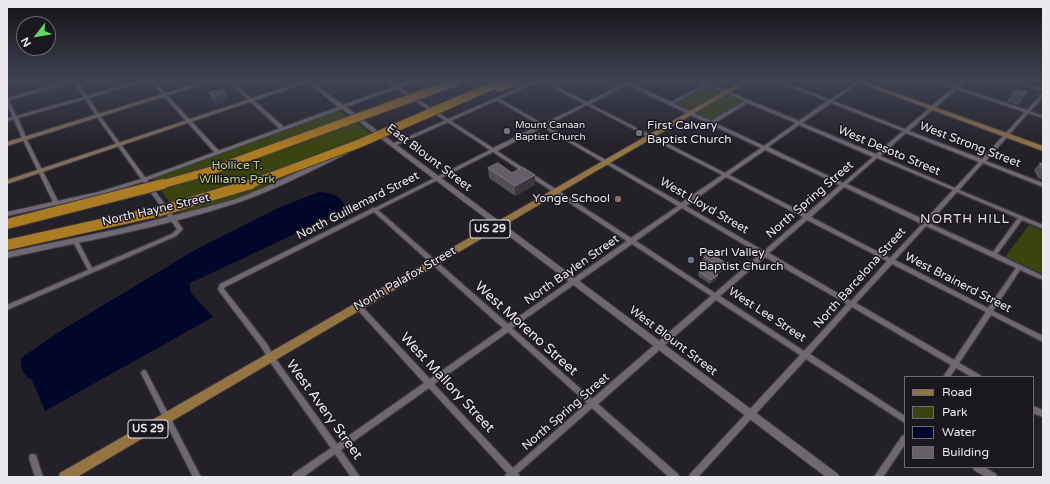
<!DOCTYPE html>
<html>
<head>
<meta charset="utf-8">
<style>
	body { margin:0 }
	#map { position:relative; width:1050px; height:484px; overflow:hidden; background:#242028; font-family:"Varela Round",sans-serif }
	canvas { display:block }
	.frame { position:absolute; inset:0; border:8px solid #ebe8ee; pointer-events:none }
	.legend { position:absolute; left:904px; top:376px; width:130px; height:92px; box-sizing:border-box; background:#1b171f; border:1px solid #6e6b72; margin:0; padding:5px 7px; list-style:none; font-size:12px; color:#ebe8ee }
	.legend li { display:flex; align-items:center; gap:8px; height:20px }
	.legend b { width:20px; border:1px solid #6e6b72 }
	.north { position:absolute; left:16px; top:16px; width:40px; height:40px; box-sizing:border-box; background:#1b171f; border:1px solid #6e6b72; border-radius:50%; rotate:239deg; font-size:11px; font-weight:700; line-height:16px; text-align:center; color:#ebe8ee }
	.north::after { content:''; display:block; margin:auto; width:14px; height:18px; background:#65d467; clip-path:polygon(50% 0,100% 100%,50% 72%,0 100%) }
</style>
</head>
<body>
<div id="map">
<canvas width="1050" height="484"></canvas>
<div class="frame"></div>
<ul class="legend">
<li><b style="height:5px;background:#937442"></b>Road</li>
<li><b style="height:11px;background:#39440e"></b>Park</li>
<li><b style="height:11px;background:#00072b"></b>Water</li>
<li><b style="height:11px;background:#645f68"></b>Building</li>
</ul>
<div class="north">N</div>
</div>
<script>
const context = document.querySelector('canvas').getContext('2d');
context.lineJoin = 'round';
function paint(path, color) { context.fillStyle = color; context.fill(path, 'evenodd'); }
function strokePath(path, color, width, dash) { context.strokeStyle = color; context.lineWidth = width; context.lineCap = dash ? 'butt' : 'round'; context.setLineDash(dash || []); context.stroke(path); }
function write(font, color, halo, rows, align = 'center') {
  context.font = font + ' "Varela Round",sans-serif'; context.lineWidth = 3; context.setLineDash([]); context.textBaseline = 'middle'; context.strokeStyle = halo; context.fillStyle = color; for (const [text, x, y, turn = 0] of rows) {
    context.save(); context.translate(x, y); context.rotate((+turn || 0) * Math.PI / 180); context.textAlign = isNaN(turn) ? turn : align; if (halo) context.strokeText(text, 0, 0); context.fillText(text, 0, 0); context.restore();
  }
}
const green = new Path2D(`
	M707 84 747 101 711 123 671 104Z
	M339 110 376 137 273 184 240 197 179 214 152 179Z
	M1029 225 1043 231V274L1005 257Z`);
const water = new Path2D(`
	M319 192C331 193 342 195 346 209L342 212 190 283V290L192 294 213 317 45 411 32 380C23 375 20 367 21 358L62 330 195 250 278 208Z`);
const minor = new Path2D(`
	M69 81H78L87 96 138 81H144L143 82 89 98 100 116 183 229 176 236 7 310V305L88 270 72 240 73 239H77L92 268 172 234 177 229 97 117 85 99 18 118 26 138 59 203 58 204H54L22 138 14 119 7 121V119L13 117 7 104V98ZM74 82 84 97 16 116 9 100Z
	M150 81H154L220 152V154H216Z
	M228 81H232L285 128V130H281Z
	M385 81H389L493 148 540 125 496 100V98H498L543 124 584 104 541 81H546L587 102 624 83 620 81H625L627 82 629 81H634L630 83 671 102 704 84 698 81H703L799 121 827 101 778 82 777 81H782L830 100 857 81H861L833 101 905 129 931 107H933V109L909 131 982 159 1025 112 935 82 934 81H939L1027 110 1042 94H1043V97L1030 111 1043 116V118L1028 113 986 161 1043 183V187L983 163 959 190 1043 225V229L1022 220 997 254 1043 276V280L1020 270 993 311 1043 336V342L991 315 959 363 980 375 981 377H972L956 368 950 377H943L951 365 852 307 810 354 905 416V423L806 359 698 477H689L690 474 800 355 716 300 598 404 678 474 679 477H669L592 408 518 473 520 477H504L507 473 429 388 341 450 360 477H351L335 454 303 477H292L293 474 331 448 268 359 262 348 219 291 218 289 220 284 371 209 372 208H375L490 150ZM627 85 761 148 725 173 590 104ZM707 85 744 101 711 121 674 104ZM747 103 796 123 764 146 715 123ZM831 103 903 131 876 154 802 123ZM587 105 722 175 681 203 546 126ZM799 125 873 157 843 183 768 147ZM543 127 678 206 631 238 497 151ZM906 133 979 162 955 188 880 156ZM765 150 840 185 806 214 729 175ZM493 152 627 241 508 324 378 210ZM877 158 953 190 925 220 847 184ZM726 177 803 217 764 251 686 206ZM844 187 922 224 890 258 811 217ZM957 192 1018 218 993 252 929 223ZM682 208 760 254 715 293 636 241ZM374 212 503 328 430 379 360 304H356L355 306 356 308 424 383 337 444 273 355 267 344 224 289 225 287ZM807 220 887 261 851 301 769 253ZM926 226 1016 268 988 308 895 260ZM632 244 711 296 592 399 512 328ZM765 257 847 304 804 351 720 296ZM892 264 986 312 954 360 856 303ZM508 332 587 403 513 468 434 384Z
	M1012 81H1017L1043 89V91Z
	M144 370 146 371 201 477H193L141 373 142 371Z
	M1033 406 1043 410V417L1033 413Z
	M905 435V444L883 477H874L902 436Z
	M33 454 36 455 43 477H35L29 458 30 455Z
	M973 467H984L996 474 997 477H986L974 470Z`);
const tertiary = new Path2D(`
	M306 81H311L343 105 409 81H415V82L346 107 394 143 534 81H540L397 145 838 474 839 477H826L342 109 145 181 101 195 7 216V212L98 192 141 179 338 107Z
	M961 81H966L934 109H930V107Z
	M346 150 349 152 348 153C313 170 277 189 240 202 164 227 85 241 7 258V252L123 228 207 207 236 199 263 188Z`);
const secondary = new Path2D(`
	M205 81H213L7 146V142Z
	M304 81H312L7 184V180Z`);
const primary = new Path2D(`
	M742 81H749L77 477H59L60 473Z
	M854 81H862L1043 146V151Z`);
const motorwayBridgeFar1 = new Path2D(`
	M499 88 515 81
	M160 185 210 171 458 81
	M248 185 358 144 503 81`);
const motorwayBridge = new Path2D(`
	M7 224 163 184
	M7 245 160 211 251 184`);
const wall = new Path2D(`
	M1013 92H1027L1021 101 1018 105 1007 101Z
	M209 93H226L228 100 216 104 212 100Z
	M1040 163 1043 164V180L1038 178 1034 170Z
	M488 168 512 173 535 185 515 196 489 178Z
	M704 257 728 264 727 267 717 275H718L717 279 710 284 698 276 699 272 709 265 702 261Z`);
const shadedWall = new Path2D(`
	M226 93 228 100 216 104 213 97Z
	M535 175V185L515 196V186Z
	M728 264 727 267 714 277 716 273Z
	M718 275 717 279 710 284 711 280Z`);
const building = new Path2D(`
	M222 89 226 93 213 97 209 93Z
	M1016 89 1027 92 1024 96 1013 92Z
	M498 163 512 173 522 167 535 175 515 186 488 168Z
	M1040 163 1043 164V170Z
	M709 253 728 264 716 273 718 275 711 280 699 272 712 262 704 257Z`);
const markers = [
	[507,131,4,"#6b7280"],
	[639,133,4,"#6b7280"],
	[618,199,4,"#8d6e63"],
	[691,260,4,"#6b7280"]
];
const farPoinames = [
	["Mount Canaan",515,125],
	["Baptist Church",515,137]
];
const shields = [
	[490,229,40],
	[148,429,40]
];
const shieldNames = [
	["US 29",490,229],
	["US 29",148,429]
];
const poiNames = [
	["First Calvary",647,126],
	["Baptist Church",647,140],
	["Yonge School",610,199,"right"],
	["Pearl Valley",699,253],
	["Baptist Church",699,267]
];
const streetNames = [
	["West Strong Street",970,145,21],
	["West Desoto Street",889,151,23],
	["East Blount Street",429,158,37],
	["North Spring Street",810,200,-41],
	["North Guillemard Street",358,206,-27],
	["West Lloyd Street",704,206,30],
	["North Hayne Street",156,210,-13],
	["North Baylen Street",572,270,-35],
	["North Barcelona Street",860,278,-48],
	["North Palafox Street",405,279,-30],
	["West Brainerd Street",958,283,27],
	["West Lee Street",767,315,33],
	["West Blount Street",673,341,37],
	["North Spring Street",566,412,-41]
];
const parkNames = [
	["Hollice T.",237,166],
	["Williams Park",237,180]
];
const neighbourhoodNames = [
	["NORTH HILL",965,220]
];
const nearStreetnames = [
	["West Moreno Street",526,329,42],
	["West Mallory Street",447,383,47],
	["West Avery Street",324,410,54]
];
paint(green, '#39440e');
paint(water, '#00072b');
strokePath(minor, '#3f3b42', 2.5);
strokePath(tertiary, '#3f3b42', 2);
strokePath(secondary, '#3f3b42', 2);
strokePath(primary, '#3f3b42', 2);
paint(minor, '#6d6872');
paint(tertiary, '#6d6872');
paint(secondary, '#806e5a');
paint(primary, '#937442');
strokePath(motorwayBridgeFar1, '#3f3b42', 10, []);
strokePath(motorwayBridge, '#3f3b42', 12, []);
strokePath(motorwayBridgeFar1, '#ac7c22', 8);
strokePath(motorwayBridge, '#ac7c22', 10);
paint(wall, '#534f57');
paint(shadedWall, '#3a353e');
paint(building, '#645f68');
strokePath(building, '#79747d', 1);
const sky = context.createLinearGradient(0, 0, 0, 149);
sky.addColorStop(0, '#141216');
sky.addColorStop(0.54, '#3f4253');
sky.addColorStop(1, '#3f425300');
context.fillStyle = sky;
context.fillRect(0, 0, 1050, 149);
for (const [x, y, r, color] of markers) { const dot = new Path2D(); dot.arc(x, y, r, 0, 2 * Math.PI); context.fillStyle = color; context.fill(dot); strokePath(dot, '#1b171f', 1.5); }
write('10px', '#ebe8ee', '#1b171f', farPoinames, 'left');
for (const [x, y, w] of shields) { const box = new Path2D(); box.roundRect(x - w / 2, y - 9, w, 18, 3); context.fillStyle = '#1b171f'; context.fill(box); strokePath(box, '#ebe8ee', 1); }
write('bold 11px', '#ebe8ee', null, shieldNames);
write('12px', '#ebe8ee', '#1b171f', poiNames, 'left');
write('12px', '#ebe8ee', '#1b171f', streetNames);
write('12px', '#bcd180', '#1b171f', parkNames);
context.letterSpacing = '1px';
write('13px', '#e4dfea', '#1b171f', neighbourhoodNames);
context.letterSpacing = '0px';
write('14px', '#ebe8ee', '#1b171f', nearStreetnames);
</script>
</body>
</html>
